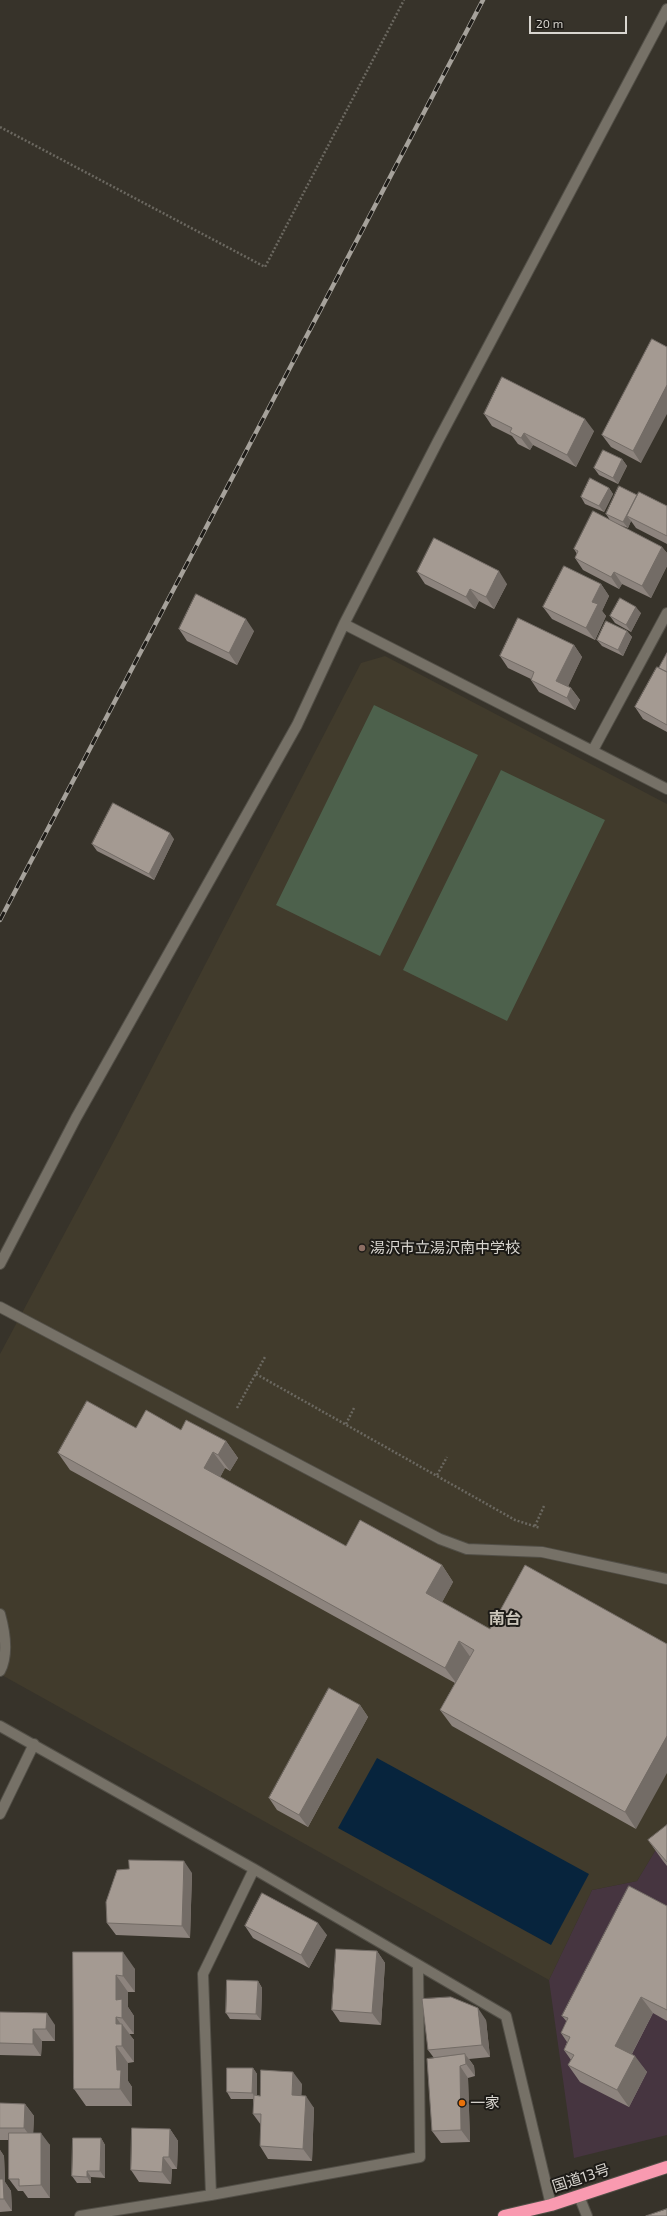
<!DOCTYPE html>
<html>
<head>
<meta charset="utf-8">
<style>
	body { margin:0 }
	#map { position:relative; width:667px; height:2216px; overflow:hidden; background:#37332a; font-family:"Exo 2",sans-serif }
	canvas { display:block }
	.scale { position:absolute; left:529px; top:16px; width:98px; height:18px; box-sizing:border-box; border:2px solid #d9d6d0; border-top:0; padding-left:5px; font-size:12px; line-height:14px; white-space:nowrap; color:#d9d6d0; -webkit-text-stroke:3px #1d1b17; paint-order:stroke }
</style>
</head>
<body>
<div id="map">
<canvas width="667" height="2216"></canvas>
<div class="scale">20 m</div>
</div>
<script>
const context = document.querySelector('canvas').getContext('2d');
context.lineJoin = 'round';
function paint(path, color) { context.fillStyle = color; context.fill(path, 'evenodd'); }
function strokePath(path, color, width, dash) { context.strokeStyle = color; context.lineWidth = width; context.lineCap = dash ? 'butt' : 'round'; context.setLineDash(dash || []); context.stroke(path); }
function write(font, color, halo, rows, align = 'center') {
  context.font = font + ' "Exo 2","Noto Sans JP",sans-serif'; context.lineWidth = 4; context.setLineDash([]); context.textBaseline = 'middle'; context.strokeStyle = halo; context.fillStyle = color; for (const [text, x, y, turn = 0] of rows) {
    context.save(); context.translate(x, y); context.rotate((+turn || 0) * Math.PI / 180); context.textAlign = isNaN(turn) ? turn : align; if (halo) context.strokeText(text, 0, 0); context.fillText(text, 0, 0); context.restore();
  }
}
const industrial = new Path2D(`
	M667 1831V2135L574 2158 549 1980 592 1890 637 1881Z`);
const built = new Path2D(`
	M385 656 667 804V1831L637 1881 592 1890 549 1980 0 1674V1354L113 1143 361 663Z`);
const green = new Path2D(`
	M374 705 478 755 380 956 276 905Z
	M501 770 605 820 507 1021 403 970Z`);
const water = new Path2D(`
	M377 1758 589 1874 551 1945 338 1828Z`);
const path = new Path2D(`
	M0 127 265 267 404 0
	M256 1374 515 1520 540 1528
	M237 1408 265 1357
	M346 1424 354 1408
	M437 1475 447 1457
	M535 1526 544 1506`);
const minor = new Path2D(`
	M344 624 667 789
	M593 750 667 613
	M0 1264 76 1118 297 725 344 624 438 441 667 9
	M0 1307 440 1539 467 1549 542 1552 667 1579
	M0 1614C5 1632 9 1654 0 1671
	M0 1726 254 1869 506 2016 551 2205
	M0 1814 34 1744
	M211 2195 420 2157 418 1965
	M579 2196 587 2216
	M80 2216 211 2195 203 1974 254 1869`);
const highway = new Path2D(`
	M504 2216 551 2205 667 2167`);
const rail = new Path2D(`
	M0 920 483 0`);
const wall = new Path2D(`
	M652 339 641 463 611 447 602 435Z
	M484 414 594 431 576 467 533 445 530 450 518 444 512 436 492 426Z
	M622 459 627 466 618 484 599 475 594 468Z
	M609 488 613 494 604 512 585 504 581 497Z
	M637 495V496L667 506V544L636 528 631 521 628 528 615 523 662 547 667 553V566L651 598 622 584 619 589 583 570 575 558 577 554 574 549 610 520 606 514Z
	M417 572 507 584 494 609 479 601 475 609 425 584Z
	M601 584 609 596 602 611 606 616 595 640 552 619 543 607Z
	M641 613 631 632 615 623 610 616Z
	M179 629 254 631 237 665 187 641Z
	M627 631 632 637 623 656 602 646 597 640Z
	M574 645 582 657 568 686 571 688 580 700 575 710 539 692 531 680V679L508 668 500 656Z
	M667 653V732L643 719 635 707 659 668Z
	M174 839 154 880 97 851 92 844Z
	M136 1428 181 1430 226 1441 238 1458 230 1471 225 1468 220 1477 346 1546 442 1565 453 1582 442 1602 490 1629 525 1565 636 1829 452 1726 440 1710 455 1683 70 1470 58 1453Z
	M360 1705 368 1717 308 1827 277 1810 269 1798Z
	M667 1825V1866L663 1861 648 1840Z
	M192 1873 190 1938 116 1935 107 1923Z
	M667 1906V2021L653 2013 632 2054 647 2072 629 2107 580 2082 568 2065 571 2060 564 2050 567 2042 561 2033 567 2022 562 2016Z
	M245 1926 327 1935 309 1968 253 1938Z
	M377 1951 385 1963 381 2025 340 2022 332 2010Z
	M73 1952 135 1969V1992H128V2007L134 2016V2034H129L134 2040V2062L128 2063V2081L132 2087V2106H86L74 2089Z
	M258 1981 262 1988 261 2020 230 2019 226 2013Z
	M0 2012 55 2025V2041H42L41 2056 0 2055Z
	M486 2020 490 2057 469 2059 474 2066 475 2076 468 2078 470 2142 441 2143 432 2131 434 2058 428 2050Z
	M253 2068 257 2074V2095L260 2096 302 2084 301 2095 314 2108 312 2161 268 2159 260 2146 261 2125 253 2114V2099H231L227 2092Z
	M0 2103 25 2104 34 2116 33 2133 50 2145V2198H28L23 2191H18L9 2179V2140H0Z
	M170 2129 178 2141 177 2169H172L171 2184 139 2182 131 2170Z
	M101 2138 105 2145V2178L91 2177V2183H77L72 2176Z
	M0 2150 4 2156 5 2182 11 2191 12 2211 0 2212Z`);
const shadedWall = new Path2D(`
	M667 385V414L641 463 633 451Z
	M585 419 594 431 576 467 567 455Z
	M524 433 533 445 530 450 521 438Z
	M622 459 627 466 618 484 613 478Z
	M609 488 613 494 604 512 599 506Z
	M637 495 641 501 627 516 631 521 628 528 623 522Z
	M662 547 667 553V566L651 598 642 586Z
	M499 571 507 584 494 609 486 597Z
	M614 572 622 584 619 589 611 577Z
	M601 584 609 596 602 611 606 616 595 640 586 628 592 602Z
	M470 589 479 601 475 609 466 597Z
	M636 607 641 613 631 632 626 625Z
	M246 619 254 631 237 665 229 653Z
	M627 631 632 637 623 656 618 650Z
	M574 645 582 657 565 693 556 681Z
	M571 688 580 700 575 710 567 698Z
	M170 833 174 839 154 880 149 874Z
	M226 1441 238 1458 230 1471 218 1455Z
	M213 1452 225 1468 216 1485 204 1468Z
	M442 1565 453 1582 438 1610 426 1593Z
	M459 1641 471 1658 457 1684 445 1668Z
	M360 1705 368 1717 308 1827 299 1815Z
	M667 1736V1773L636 1829 625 1812Z
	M184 1861 192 1873 190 1938 182 1926Z
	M318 1923 327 1935 309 1968 301 1955Z
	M377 1951 385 1963 381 2025 372 2013Z
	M123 1952 135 1969V1992L123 1976Z
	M116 1975 128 1992V2007L134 2016V2034L122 2018 116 2000Z
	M258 1981 262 1988 261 2020 256 2014Z
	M641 1997 653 2013 627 2063 615 2046Z
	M478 2008 486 2020 490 2057 482 2045Z
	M47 2013 55 2025V2041L46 2029Z
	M116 2017 122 2026V2024L134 2040V2062L122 2046 116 2024Z
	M33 2029 42 2041 41 2056 33 2044Z
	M116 2046 128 2063V2081L132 2087V2106L120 2089 117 2070Z
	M465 2054 474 2066 475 2076 466 2064Z
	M635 2056 647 2072 629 2107 617 2090Z
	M460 2066 468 2078 470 2142 461 2130Z
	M253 2068 257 2074V2099L252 2093Z
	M293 2072 302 2084 301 2107 292 2095Z
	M306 2096 314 2108 312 2161 303 2149Z
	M25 2104 34 2116 33 2140 24 2128Z
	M170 2129 178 2141 177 2169 169 2157Z
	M41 2133 50 2145V2198L41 2185Z
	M101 2138 105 2145V2178L100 2171Z
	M0 2150 4 2156 5 2182 11 2191 12 2211 4 2199 0 2184Z
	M163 2157 172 2169 171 2184 162 2172Z
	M87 2171 91 2177V2183L87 2177Z`);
const building = new Path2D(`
	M652 339 667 347V385L633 451 602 435Z
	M502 377 585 419 567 455 524 433 521 438 510 432 512 428 484 414Z
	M603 450 622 459 613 478 594 468Z
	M590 478 609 488 599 506 581 497Z
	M619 486 637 495 623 522 606 514Z
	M639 492 667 506V536L627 516Z
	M593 511 662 547 642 586 614 572 611 577 575 558 578 551 574 549Z
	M434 538 499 571 486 597 470 589 466 597 417 572Z
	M564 566 601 584 592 602 598 604 586 628 543 607Z
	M196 594 246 619 229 653 179 629Z
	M620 598 636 607 626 625 610 616Z
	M518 618 574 645 556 681 571 688 567 698 531 680 534 672 500 656Z
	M606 621 627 631 618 650 597 640Z
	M667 653V672L659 668Z
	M657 667 667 672V725L635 707Z
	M113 803 170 833 149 874 92 844Z
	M87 1401 136 1428 146 1410 181 1430 186 1420 226 1441 218 1455 213 1452 204 1468 346 1546 360 1520 442 1565 426 1593 490 1629 525 1565 667 1644V1736L625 1812 440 1710 474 1650 459 1641 445 1668 58 1453Z
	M329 1688 360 1705 299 1815 269 1798Z
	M667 1825V1862L648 1840Z
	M129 1860 184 1861 182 1926 107 1923 106 1902 117 1870 129 1869Z
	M629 1886 667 1906V2010L641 1997 615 2046 635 2056 617 2090 568 2065 574 2055 564 2050 570 2037 561 2033 568 2018 562 2016Z
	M262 1893 318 1923 301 1955 245 1926Z
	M336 1949 377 1951 372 2013 332 2010Z
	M73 1952H123V1976L116 1975V2000L122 1999V2018L116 2017V2024H122V2046H116L117 2070H121L120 2089H74Z
	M227 1980 258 1981 256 2014 226 2013Z
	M451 1997 478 2008 482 2045 428 2050 422 1999Z
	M0 2012 47 2013 46 2029H33V2044L0 2043Z
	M465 2054 466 2064 460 2066 461 2130 432 2131 427 2059Z
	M227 2068H253L252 2093 227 2092Z
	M261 2070 293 2072 292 2095 306 2096 303 2149 260 2146 261 2114H253L254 2095 260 2096Z
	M0 2103 25 2104 24 2128H0Z
	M132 2128 170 2129 169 2157H163L162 2172 131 2170Z
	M9 2133H41V2185L19 2186V2179H9Z
	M73 2138H101L100 2171H87V2177L72 2176Z
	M0 2179H3L4 2199H0Z
	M667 2209V2216H646Z`);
const markers = [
	[362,1248,4,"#8d6e63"],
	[462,2103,4,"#e8710a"]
];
const poiNames = [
	["湯沢市立湯沢南中学校",370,1248],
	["一家",470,2103]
];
const streetNames = [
	["国道13号",581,2178,-18]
];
const neighbourhoodNames = [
	["南台",505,1619]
];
paint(industrial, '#463540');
paint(built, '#413b2c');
paint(green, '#4d614c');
paint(water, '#07243d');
strokePath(minor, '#524f47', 12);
strokePath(highway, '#524f47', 14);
strokePath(path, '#6b6860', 2.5, [2, 2]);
strokePath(minor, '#767167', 10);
strokePath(highway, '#f99ab0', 12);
strokePath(rail, '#a6a29b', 4.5);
strokePath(rail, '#1d1b17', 3, [9]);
paint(wall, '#8d847e');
paint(shadedWall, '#736c66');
paint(building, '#a49a92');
strokePath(building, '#736c66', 1);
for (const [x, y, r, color] of markers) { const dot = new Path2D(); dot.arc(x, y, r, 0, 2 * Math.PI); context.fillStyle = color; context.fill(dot); strokePath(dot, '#1d1b17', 1.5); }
write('15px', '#d9d6d0', '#1d1b17', poiNames, 'left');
write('15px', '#d9d6d0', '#1d1b17', streetNames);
write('bold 16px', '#ccc7bb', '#1d1b17', neighbourhoodNames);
</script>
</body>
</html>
